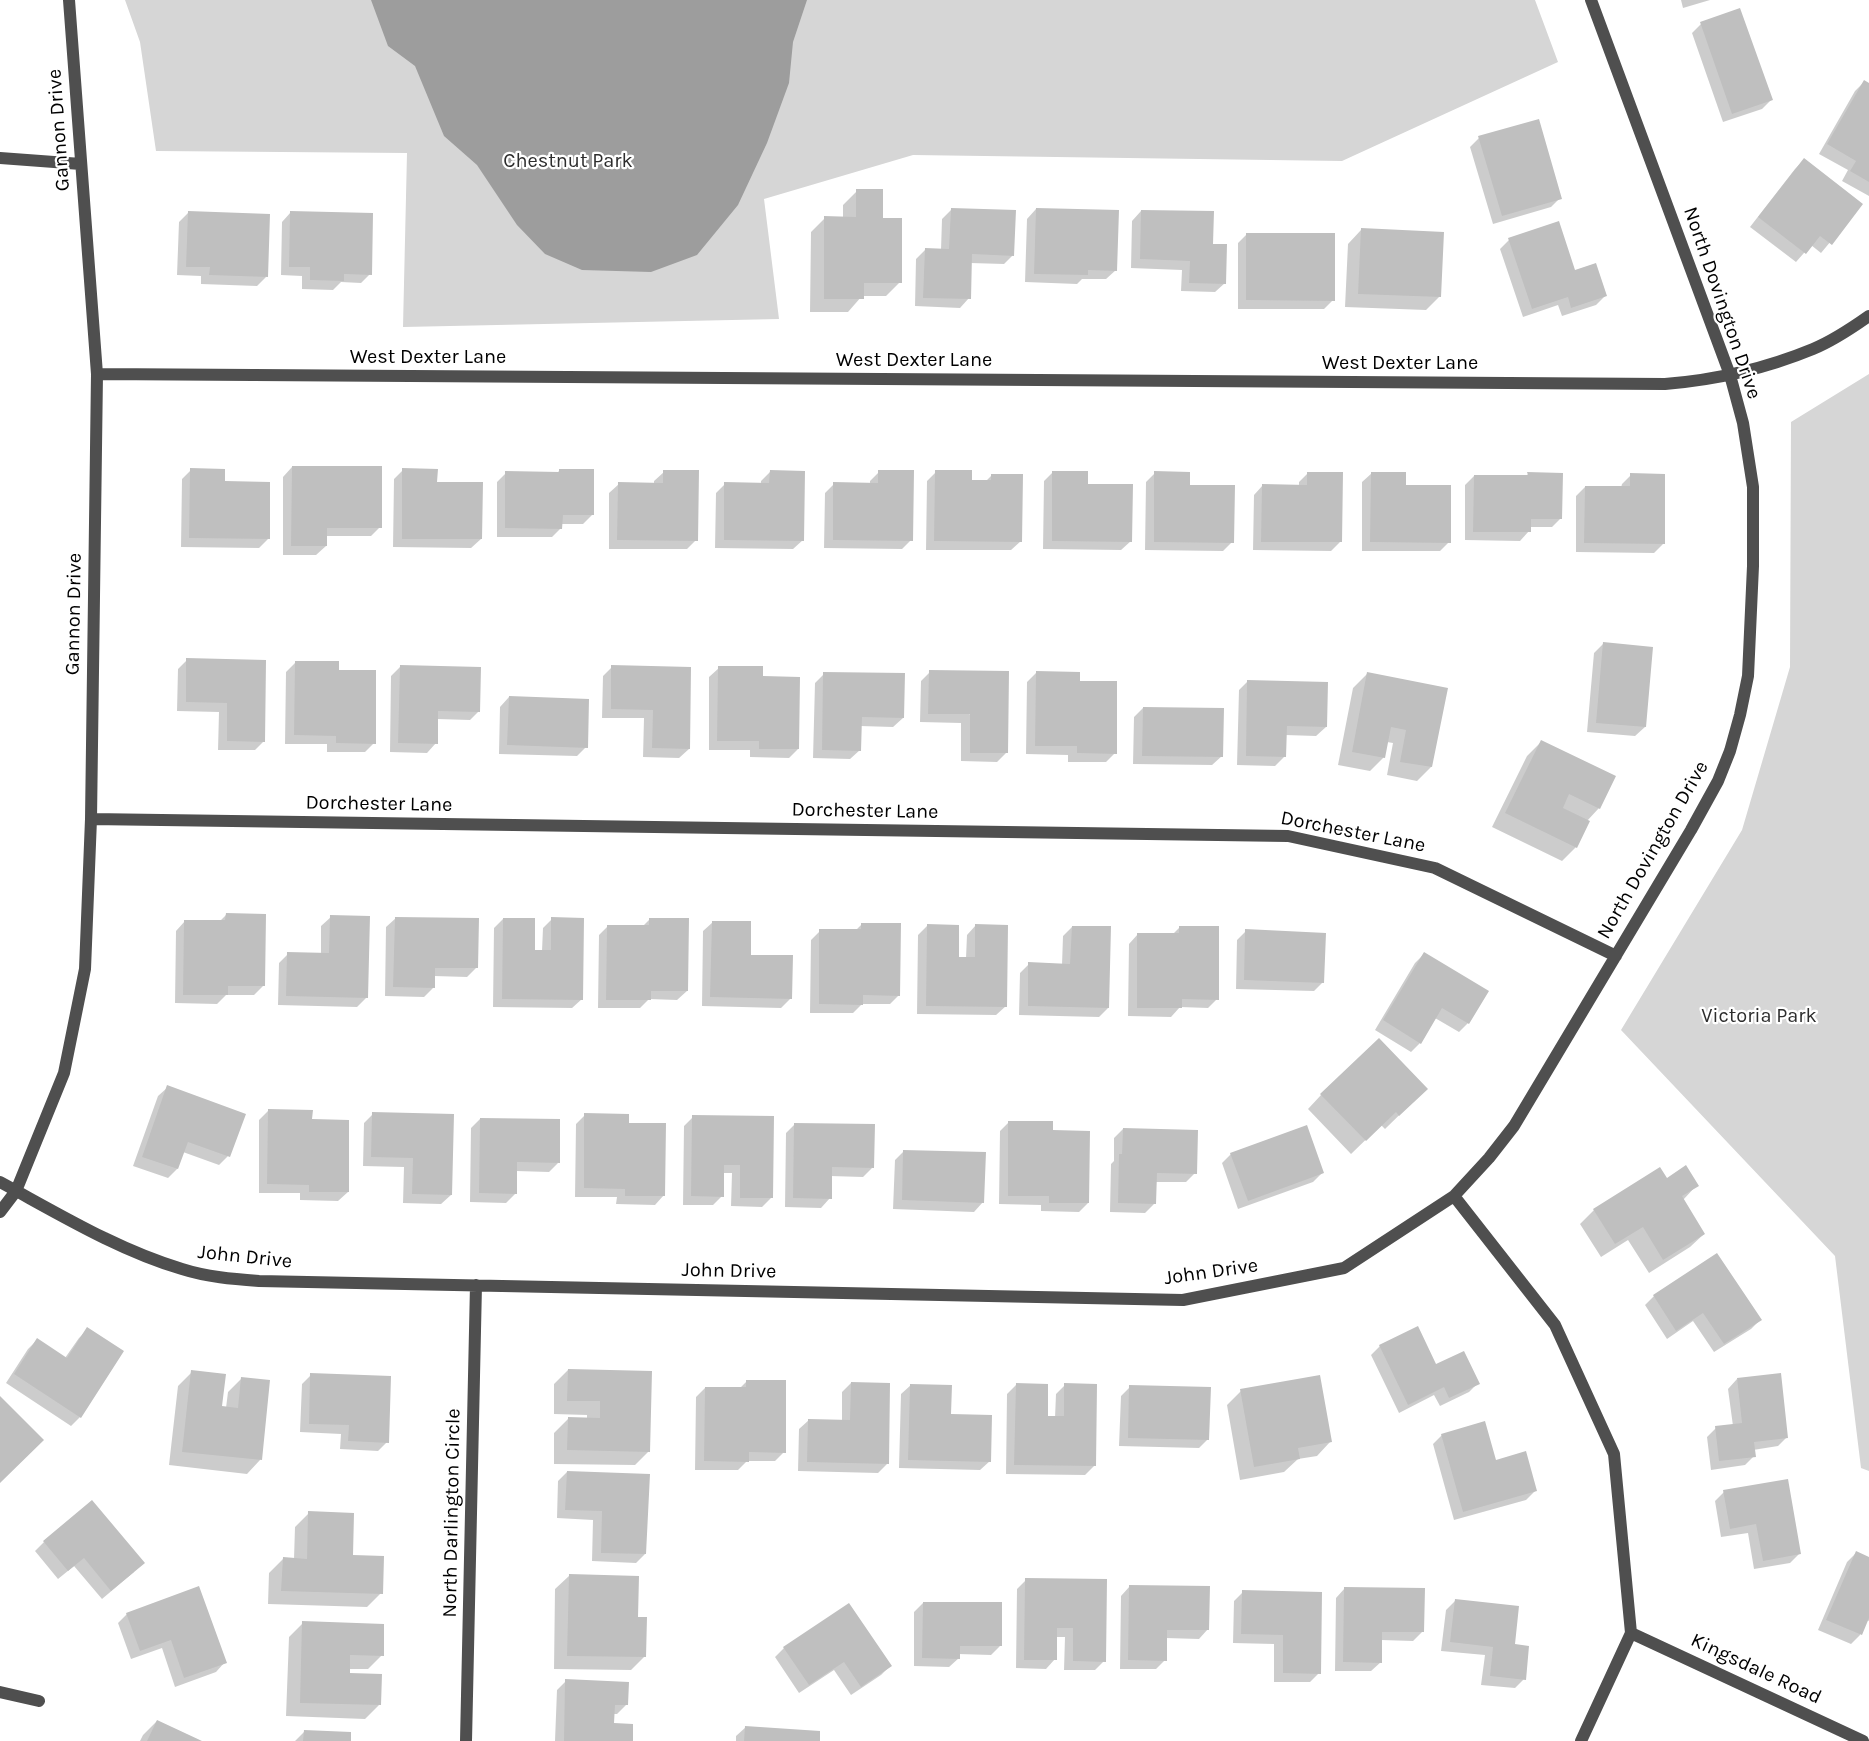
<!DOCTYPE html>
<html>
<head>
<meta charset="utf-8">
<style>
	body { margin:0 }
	canvas { display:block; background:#fff }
</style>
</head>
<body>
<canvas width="1869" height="1741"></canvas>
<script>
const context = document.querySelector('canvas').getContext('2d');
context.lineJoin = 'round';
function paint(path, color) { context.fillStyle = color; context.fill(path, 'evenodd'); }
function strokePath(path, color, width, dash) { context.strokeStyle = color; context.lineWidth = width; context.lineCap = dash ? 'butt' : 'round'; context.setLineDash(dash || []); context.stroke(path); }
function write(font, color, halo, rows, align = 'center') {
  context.font = font + ' Karla,sans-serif'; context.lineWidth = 4.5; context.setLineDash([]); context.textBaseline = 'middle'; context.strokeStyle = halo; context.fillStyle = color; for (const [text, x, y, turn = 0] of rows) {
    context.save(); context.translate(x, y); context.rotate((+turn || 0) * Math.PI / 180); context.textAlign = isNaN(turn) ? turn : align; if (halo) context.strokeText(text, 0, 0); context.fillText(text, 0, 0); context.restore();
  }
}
const green = new Path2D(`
	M125 0H1535L1558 62 1342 161 913 155 764 199 779 319 403 327 407 153 156 151 140 42Z
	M1869 374V1471L1861 1468 1835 1256 1621 1030 1742 830 1790 667 1791 422Z`);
const water = new Path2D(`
	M371 0H807L793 42 789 83 767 143 738 205 697 255 651 272 582 270 545 254 517 225 477 165 444 136 415 66 388 46Z`);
const shadow = new Path2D(`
	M1681 0H1710L1683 8Z
	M1701 24 1771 100 1762 109 1723 122 1692 33Z
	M1864 82 1869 85V196L1842 181 1848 170 1819 154 1855 91Z
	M1479 138 1560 198 1551 207 1493 224 1470 147Z
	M1804 160 1861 205 1821 253 1811 245 1796 262 1750 227 1795 169Z
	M857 191 881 219 900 282 886 296H862L848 312H810L811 232 825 218H843V205Z
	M1036 209 1116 270 1106 279H1082L1077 284 1025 282 1027 219Z
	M951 210 1013 255 1004 264 970 263 969 298 960 308 915 306 916 259 925 250H941L942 219Z
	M1141 211 1212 246 1225 283 1215 292 1181 291 1182 270 1131 268 1132 221Z
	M291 212 370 274 361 283 341 282 333 290 302 289V276L281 275 282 222Z
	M188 213 266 277 257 286 201 284V276L177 275 179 222Z
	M1361 230 1440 296 1426 310 1345 307 1348 244Z
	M1247 234 1333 300 1324 309H1238V243Z
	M1509 240 1574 271 1605 296 1596 305 1562 316 1558 305 1523 317 1500 249Z
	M292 467 380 527 371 536H325L326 546 316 555H283V477Z
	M191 470 224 483 268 539 259 548 181 547 182 479Z
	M403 470 436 483 481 539 471 548 393 547 394 479Z
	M560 470 592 515 583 524H561V528L552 537H497V482L506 473H557Z
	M664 472 696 540 687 549H609V493L619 484H654V481Z
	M770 472 803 540 793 549 715 548 716 493 725 484H761V481Z
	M879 472 911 540 902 549 824 548 825 493 834 484H870V481Z
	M936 472 970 481H986L991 476 1021 541 1011 550H926L927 481Z
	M1053 472 1086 485 1131 541 1121 550 1043 549 1044 481Z
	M1155 473 1188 486 1232 542 1223 551 1145 550 1146 482Z
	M1308 473 1340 542 1331 551 1253 550 1254 495 1263 485 1299 486V482Z
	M1372 473 1404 487 1449 542 1440 551H1362V482Z
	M1528 474 1561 518 1552 527H1529V531L1520 541 1465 540V485L1474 476 1525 477Z
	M1631 475 1663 544 1654 553 1576 552V496L1585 487 1621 488 1622 484Z
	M1603 644 1645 727 1635 736 1587 732 1594 653Z
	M187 660 264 741 255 750H218L219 712 177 711 178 669Z
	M295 663 338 672 374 743 365 752H327V744H285L286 672Z
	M400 667 479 711 470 720 437 719 436 743 427 753 390 752 391 676Z
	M612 667 690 668 689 749 679 758 643 757 644 718H602L603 676Z
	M719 668 798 749 789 758 750 757V750H709V677Z
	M930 672 1006 753 997 762 961 761V723L920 722 921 681Z
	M1036 673 1079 682 1115 753 1106 762H1068V755L1026 754 1027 682Z
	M824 674 903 718 893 727 860 726V750L850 759 813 758 815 683Z
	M1367 674 1446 689 1431 767 1417 781 1387 775 1393 743 1387 742 1384 757 1370 771 1338 765 1353 688Z
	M1248 681 1326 727 1316 736 1285 735 1284 757 1275 766 1237 765 1239 690Z
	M509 697 586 747 577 756 499 754 500 707Z
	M1143 708 1222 756 1212 765 1133 764 1134 717Z
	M1541 742 1599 808 1587 821 1576 847 1562 861 1492 827 1527 756Z
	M226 915 263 986 254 995H226L217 1004 175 1003 176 931 185 921 219 922Z
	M331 917 366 998 357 1007 278 1005 279 963 288 954 321 955V926Z
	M396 918 476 968 467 977 434 976 433 988 424 997 385 996 386 927Z
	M503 919 533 951H542L543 928 552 919 582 999 572 1008 493 1007 494 928Z
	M650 919 687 991 677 1000 649 999 640 1008H598L599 935 608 926 642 927Z
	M713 922 749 956 791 998 781 1008 702 1006 703 931Z
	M862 924 899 995 890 1004H862L853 1013H810L811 940 820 931H855Z
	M976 925 1006 1006 996 1015 917 1014 918 935 927 926 958 958H966L967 935Z
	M1072 927 1108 1008 1099 1017 1019 1015 1020 973 1029 964 1062 965 1063 936Z
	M1180 927 1217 999 1208 1008 1180 1007 1171 1017 1128 1016 1129 944 1138 934 1172 935Z
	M1246 931 1323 982 1314 991 1236 989 1237 940Z
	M1424 954 1487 992 1468 1023 1459 1032 1435 1018 1420 1043 1411 1052 1375 1030 1415 963Z
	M168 1087 228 1156 219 1165 183 1152 177 1169 168 1178 133 1166 158 1096Z
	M1426 1089 1385 1129 1381 1125 1351 1154 1308 1109 1321 1095Z
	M268 1111 311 1121 348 1192 338 1201 300 1200V1193H259V1120Z
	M373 1114 451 1195 441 1204 403 1203 404 1167 363 1166 364 1123Z
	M585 1115 627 1124 664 1195 655 1205 616 1204 617 1197H575L576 1124Z
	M693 1117H772L771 1198 762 1207 731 1206 732 1173H723L722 1196 713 1205H683L684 1126Z
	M480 1119 558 1163 549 1172 516 1171V1193L506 1203 470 1202 471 1128Z
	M1009 1122 1088 1203 1079 1212 1041 1211V1205L999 1204 1000 1131Z
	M795 1124 872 1168 863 1177 830 1176V1198L821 1208 785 1207 786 1133Z
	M1123 1129 1195 1173 1186 1182H1155L1154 1204 1145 1213 1110 1212 1111 1164 1114 1161V1138Z
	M904 1151 983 1202 974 1212 893 1209 895 1160Z
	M1231 1154 1322 1173 1313 1182 1238 1209 1222 1163Z
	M1666 1180 1697 1185 1683 1200 1704 1234 1690 1247 1649 1273 1628 1240 1601 1257 1580 1224 1594 1210Z
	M1716 1255 1760 1320 1751 1329 1714 1352 1693 1321 1667 1339 1645 1305 1654 1296Z
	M88 1329 80 1417 71 1426 6 1383 28 1349 37 1340 65 1358 79 1338Z
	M1380 1346 1436 1366 1478 1383 1469 1392 1440 1406 1434 1395 1399 1413 1371 1355Z
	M568 1370 650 1372 649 1451 635 1465 554 1464V1433L568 1419H587V1415L554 1414V1384Z
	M192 1372 221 1408H226L228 1392 242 1378 260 1460 247 1474 169 1465 178 1386Z
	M311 1375 387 1442 378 1451 340 1449 341 1434 300 1432 302 1384Z
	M1737 1379 1787 1437 1778 1446 1753 1450 1754 1456 1745 1465 1711 1470 1707 1437 1716 1428 1733 1426 1728 1389Z
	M747 1381 784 1452 775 1461H747L738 1470H695L696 1397 705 1388H740Z
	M851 1383 887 1464 878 1473 798 1471 799 1429 809 1420 842 1421V1392Z
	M911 1385 950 1415 990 1461 980 1470 899 1468 901 1394Z
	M1016 1385 1046 1418H1055L1056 1394 1065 1385 1095 1465 1085 1475 1006 1474 1007 1394Z
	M1130 1387 1208 1439 1199 1448 1119 1446 1121 1396Z
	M1241 1391 1330 1442 1317 1456 1298 1459 1284 1472 1240 1480 1227 1405Z
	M1442 1435 1495 1462 1535 1491 1526 1500 1454 1520 1433 1444Z
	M567 1472 645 1554 636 1563 592 1561 593 1520 557 1518 558 1481Z
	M1724 1492 1799 1554 1790 1563 1754 1569 1748 1533 1721 1537 1715 1501Z
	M309 1513 351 1557 381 1593 367 1607 268 1604 269 1573 283 1559H294L295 1527Z
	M44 1542 134 1572 102 1599 74 1566 58 1579 35 1551Z
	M1856 1553 1869 1558V1621L1867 1620 1860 1635 1851 1644 1818 1630 1847 1562Z
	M569 1576 637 1619 645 1656 631 1670 554 1669 555 1589Z
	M1026 1580 1105 1581 1104 1661 1095 1670H1064L1065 1637H1055V1659L1046 1669 1016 1668 1017 1589Z
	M1130 1586 1208 1629 1199 1639 1165 1638V1660L1156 1669H1120L1121 1596Z
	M1345 1588 1423 1631 1413 1641 1381 1640V1662L1371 1671H1335L1336 1598Z
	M1243 1592 1319 1673 1310 1682H1274V1644L1233 1643 1234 1601Z
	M1455 1601 1513 1646 1524 1679 1515 1688 1481 1685 1485 1655 1441 1651 1446 1610Z
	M923 1603 1000 1646 991 1655 958 1654 959 1658 949 1667 914 1666V1612Z
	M849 1605 890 1666 881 1675 851 1695 834 1670 799 1693 775 1657 784 1648Z
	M127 1614 225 1662 216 1672 175 1687 162 1648 131 1659 118 1623Z
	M303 1623 382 1655 368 1669H348V1674L379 1705 365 1719 286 1716 289 1637Z
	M566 1681 626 1705 617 1714H613L612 1725 631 1741H555L557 1690Z
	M157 1721 198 1741H140L143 1735Z
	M746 1727 818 1741H736V1736Z
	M304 1732 349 1741H295Z`);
const building = new Path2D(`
	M1740 8 1773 100 1732 114 1700 22Z
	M1864 80 1869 83V182L1850 171 1856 161 1827 144Z
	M1539 119 1562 199 1502 216 1478 136Z
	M1804 158 1863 204 1832 245 1820 236 1806 254 1758 217Z
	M856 189H883V218H902V283H864V299H824V216L856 217Z
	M951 208 1016 210 1014 256 972 254 971 299 923 298 925 248 949 249Z
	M1036 208 1119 210 1117 271 1088 270V275L1034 274Z
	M1141 210 1214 211 1213 244H1227L1226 284 1189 283 1190 261 1140 259Z
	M188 211 270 214 268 277 209 275 210 267H186Z
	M290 211 373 213 372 275 344 274V281L310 280V267H289Z
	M1559 221 1575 270 1596 263 1607 296 1571 308 1568 297 1532 309 1508 238Z
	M1361 228 1444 232 1441 297 1358 294Z
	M1246 233H1335V301L1246 300Z
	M292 466H382V528H327V546H291Z
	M190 468 225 469V481L270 482V539L189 538Z
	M402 468 438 469 437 482H483L482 539H402Z
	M559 469H594V515H563L562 529 505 528V471L559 472Z
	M663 470H699L698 541 617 540 618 482 663 483Z
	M770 470 805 471 804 541 724 540V482L769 483Z
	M878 470H914L913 541 833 540V482L878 483Z
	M935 470H972V480H991V474H1023L1022 542 934 541Z
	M1052 471H1088V484H1133L1132 542 1052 541Z
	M1154 471 1190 472V485H1235L1234 543 1154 542Z
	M1307 472H1343L1342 542H1261L1262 484 1307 485Z
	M1371 472H1406V485H1451V543L1370 542Z
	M1527 472 1563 473 1562 519H1531V532H1473L1474 475H1528Z
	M1630 473 1665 474V544L1584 543 1585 486H1630Z
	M1603 642 1653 647 1646 727 1596 723Z
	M186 658 266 660 265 742 227 741V703L186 702Z
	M295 661H339V670H376V744L336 743V736L294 735Z
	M400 665 481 667 480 712 438 711V744L398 743Z
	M611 665 691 667 690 749 652 748 653 710 611 709Z
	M718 666H763V676L800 677 799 749H759V741H717Z
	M929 670 1009 671 1008 753H970V714H928Z
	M1036 671 1080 672V681H1117V754L1077 753V746H1035Z
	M823 672 905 673 904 718 862 717 861 751 822 750Z
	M1367 672 1448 688 1432 767 1400 762 1406 730 1391 727 1385 758 1352 752Z
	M1247 680 1328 682 1327 727 1287 726 1286 757 1246 756Z
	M509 696 589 699 588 748 507 745Z
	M1143 707 1224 708 1223 757 1142 756Z
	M1541 740 1616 776 1600 809 1569 794 1563 808 1590 821 1577 848 1505 813Z
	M226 913 266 914 265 986H228V995H183L184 920H225Z
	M330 915 370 916 368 998 286 996 287 952 329 953Z
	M395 917 479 918 478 968H435V988L393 987Z
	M551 917 584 918 583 1000 502 999 503 918H535V950H551Z
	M649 918H689L688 991H651V1000H606L607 925H649Z
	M712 921H751V955H793L792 999 710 997Z
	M861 923H901L900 996 863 995V1005L819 1004V929H861Z
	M927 924 959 925V957H975V924L1008 925 1007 1007 926 1006Z
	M1072 926H1111L1109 1008 1028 1006V962L1070 964Z
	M1179 926H1219V1000L1182 999V1008H1137V933H1179Z
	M1245 929 1326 933 1324 983 1244 980Z
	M1424 952 1489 991 1469 1024 1442 1008 1421 1044 1383 1020Z
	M1379 1038 1428 1089 1399 1116 1396 1112 1366 1141 1320 1094Z
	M167 1085 246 1114 230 1157 188 1142 178 1169 142 1157Z
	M268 1109 313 1110 312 1119 349 1120V1192H309V1185L267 1184Z
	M372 1112 454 1114 452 1195 412 1194 413 1158 371 1157Z
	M584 1113 629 1114V1123H666L665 1196H625V1189L584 1188Z
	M692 1115 774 1116 773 1198H740V1165H724V1197L691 1196Z
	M480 1118 560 1119V1163L517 1162V1194L479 1193Z
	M1008 1121H1053V1130L1090 1131 1089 1203H1049V1196H1008Z
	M794 1123 875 1124 874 1168 832 1167V1199L793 1198Z
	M1307 1125 1324 1173 1248 1201 1230 1153Z
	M1123 1128 1198 1130 1197 1174 1157 1173 1156 1204 1118 1203 1119 1154H1122Z
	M903 1150 986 1152 984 1203 902 1200Z
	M1686 1165 1699 1186 1682 1196 1705 1234 1663 1260 1643 1227 1615 1244 1593 1209 1660 1167 1667 1178Z
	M1717 1253 1762 1320 1724 1344 1703 1313 1676 1331 1653 1295Z
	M1418 1326 1436 1364 1464 1351 1480 1384 1449 1398 1444 1387 1408 1405 1379 1345Z
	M87 1327 124 1351 81 1418 14 1374 37 1338 67 1358Z
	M568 1369 652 1371 650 1452 567 1450 568 1417 600 1418V1401H567Z
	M191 1370 226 1374 222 1406 238 1408 241 1377 270 1380 262 1460 182 1452Z
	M310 1373 391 1376 389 1443 348 1441 349 1425 309 1424Z
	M1781 1373 1788 1438 1754 1442 1756 1457 1719 1461 1715 1426 1742 1423 1737 1378Z
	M1320 1375 1332 1442 1298 1448 1300 1459 1254 1467 1240 1389Z
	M746 1380H786V1453L749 1452V1462L704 1461 705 1387H746Z
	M851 1382 890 1383 889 1464 807 1462 808 1419 850 1420Z
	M1016 1383 1048 1384V1416H1064V1383L1097 1384 1096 1466 1014 1465Z
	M910 1384 952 1385 951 1414 992 1415 991 1462 908 1460Z
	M1129 1385 1211 1387 1209 1440 1128 1438Z
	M0 1396 44 1440 0 1483Z
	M1485 1421 1496 1460 1526 1451 1537 1491 1463 1512 1441 1434Z
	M567 1471 650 1474 646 1554 601 1553 602 1511 565 1510Z
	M1788 1479 1801 1554 1763 1561 1756 1524 1730 1529 1723 1490Z
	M92 1500 145 1563 111 1591 84 1558 68 1571 43 1541Z
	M308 1511 354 1513 353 1555 384 1556 383 1594 281 1591 283 1557 307 1559Z
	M1856 1551 1869 1557V1618L1862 1635 1826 1620Z
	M569 1574 639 1576 638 1617H647L646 1657 567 1656Z
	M1025 1578 1107 1579 1106 1662 1073 1661V1628H1057V1660H1024Z
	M1129 1585 1210 1586 1209 1630H1167V1661L1128 1660Z
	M199 1586 227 1663 184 1678 171 1640 140 1651 126 1613Z
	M1344 1587 1425 1588 1424 1632H1382V1663L1343 1662Z
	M1242 1590 1322 1592 1321 1674 1283 1673V1635L1241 1634Z
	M1455 1599 1519 1606 1515 1644 1529 1646 1526 1680 1490 1676 1493 1647 1450 1642Z
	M923 1602H1002V1646H960V1659L922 1658Z
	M849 1603 892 1666 861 1687 844 1662 809 1685 783 1647Z
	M302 1621 384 1624V1656L350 1655V1673L382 1674 381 1705 300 1703Z
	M565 1679 629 1682 628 1705H615L614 1723 633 1724V1741H564Z
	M157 1720 202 1741H147Z
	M745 1726 820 1731V1741H744Z
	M304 1730 351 1732V1741H303Z`);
const street = new Path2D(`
	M0 158 81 164
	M97 374 1665 384C1715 380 1767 368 1813 349 1833 341 1852 328 1869 316
	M91 819 1288 836 1435 868 1616 956
	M0 1182C59 1214 118 1250 182 1269 207 1277 233 1279 259 1281L1183 1300 1344 1268 1454 1196 1489 1158 1514 1126 1691 830 1718 781 1730 751 1740 715 1748 676 1753 566V487L1743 423 1730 375 1591 0
	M1454 1196 1555 1325 1614 1454 1631 1633 1581 1741
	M0 1212 16 1191 64 1073 85 969 91 819 97 374 69 0
	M1631 1633 1863 1741
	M0 1692 39 1701
	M466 1741 476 1285`);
const streetNames = [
	["Gannon Drive",59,130,-94],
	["North Dovington Drive",1722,303,71],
	["West Dexter Lane",428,357],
	["West Dexter Lane",914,360],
	["West Dexter Lane",1400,363],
	["Gannon Drive",74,614,-89],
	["Dorchester Lane",379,804,1],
	["Dorchester Lane",865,811,1],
	["Dorchester Lane",1353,832,11],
	["North Dovington Drive",1653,850,-60],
	["John Drive",245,1257,6],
	["John Drive",729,1271,1],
	["John Drive",1211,1272,-8],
	["North Darlington Circle",452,1513,-89],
	["Kingsdale Road",1756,1669,25]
];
const parkNames = [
	["Chestnut Park",568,161],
	["Victoria Park",1759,1016]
];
paint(green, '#d6d6d6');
paint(water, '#9d9d9d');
paint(shadow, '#0003');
paint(building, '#bfbfbf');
strokePath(street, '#4f4f4f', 12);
write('20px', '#000', '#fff', streetNames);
write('20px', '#2d2d2d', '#fff', parkNames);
</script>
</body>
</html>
